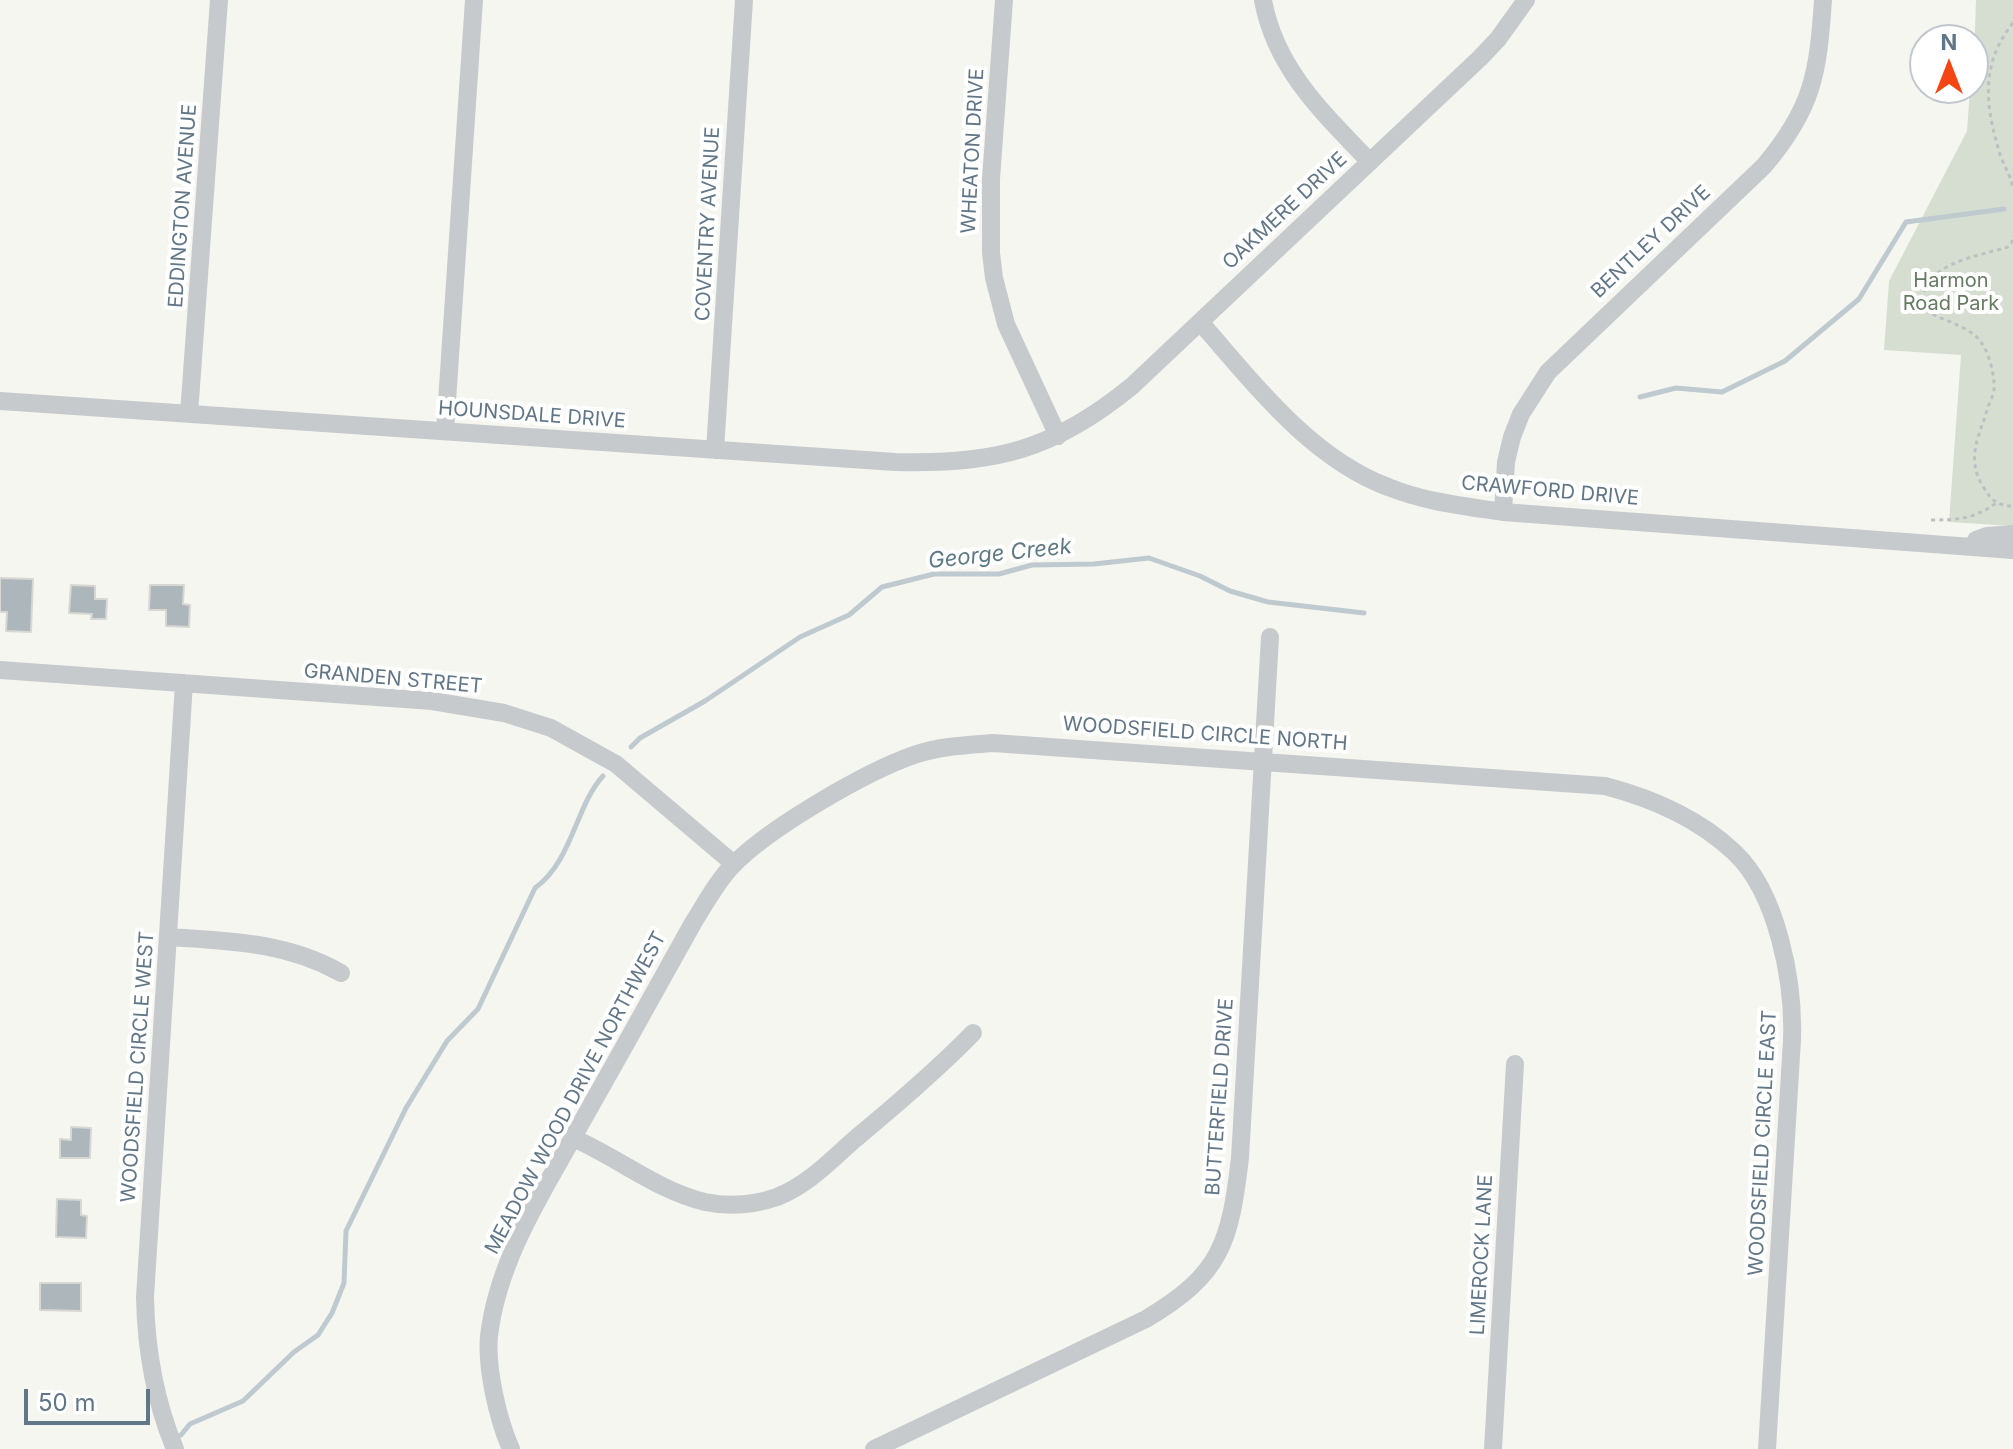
<!DOCTYPE html>
<html>
<head>
<meta charset="utf-8">
<style>
	body { margin:0 }
	#map { position:relative; width:2013px; height:1449px; overflow:hidden; background:#f6f6f1; font-family:Inter,sans-serif }
	canvas { display:block }
	.north { position:absolute; left:1909px; top:24px; width:80px; height:80px; box-sizing:border-box; background:#fff; border:2px solid #c0c8cf; border-radius:50%; rotate:0deg; font-size:22px; font-weight:700; line-height:32px; text-align:center; color:#617686 }
	.north::after { content:''; display:block; margin:auto; width:28px; height:36px; background:#f54512; clip-path:polygon(50% 0,100% 100%,50% 72%,0 100%) }
	.scale { position:absolute; left:24px; top:1389px; width:126px; height:36px; box-sizing:border-box; border:4px solid #617686; border-top:0; padding-left:10px; font-size:24px; line-height:28px; white-space:nowrap; color:#617686; -webkit-text-stroke:6px #fff; paint-order:stroke }
</style>
</head>
<body>
<div id="map">
<canvas width="2013" height="1449"></canvas>
<div class="north">N</div>
<div class="scale">50 m</div>
</div>
<script>
const context = document.querySelector('canvas').getContext('2d');
context.lineJoin = 'round';
function paint(path, color) { context.fillStyle = color; context.fill(path, 'evenodd'); }
function strokePath(path, color, width, dash) { context.strokeStyle = color; context.lineWidth = width; context.lineCap = dash ? 'butt' : 'round'; context.setLineDash(dash || []); context.stroke(path); }
function write(font, color, halo, rows, align = 'center') {
  context.font = font + ' Inter,sans-serif'; context.lineWidth = 8; context.setLineDash([]); context.textBaseline = 'middle'; context.strokeStyle = halo; context.fillStyle = color; for (const [text, x, y, turn = 0] of rows) {
    context.save(); context.translate(x, y); context.rotate((+turn || 0) * Math.PI / 180); context.textAlign = isNaN(turn) ? turn : align; if (halo) context.strokeText(text, 0, 0); context.fillText(text, 0, 0); context.restore();
  }
}
const green = new Path2D(`
	M1976 0H2013V526L1949 522 1961 355 1884 350 1889 281 1967 131 1970 88H1973Z`);
const stream = new Path2D(`
	M1640 397 1676 388 1722 392 1785 361 1859 299 1906 222 2004 209
	M631 747 640 738 705 701 800 637 849 615 882 587 934 574H999L1032 565 1094 564 1149 558 1200 576 1230 591 1268 602 1364 613
	M181 1435 190 1424 243 1401 294 1352 318 1335 332 1313 344 1283 346 1231 406 1108 447 1041 478 1009 535 888C572 862 576 805 603 776`);
const building = new Path2D(`
	M0 578 33 579 31 632 6 631 7 612H0Z
	M71 585 95 586V599H107L106 619H91L92 614 69 613Z
	M150 585H184L183 604 190 605 189 627 166 626V610H149Z
	M71 1127 91 1128 90 1158H60V1139L71 1140Z
	M57 1199 81 1200V1215L87 1216 86 1238 56 1237Z
	M40 1283H81V1311L40 1310Z`);
const path = new Path2D(`
	M2013 23C1980 64 1985 106 2000 154 2004 166 2011 176 2013 189
	M2013 240 2008 247C1975 257 1917 264 1923 309 1940 320 1970 326 1981 342 1989 353 1995 376 1994 389 1994 395 1990 401 1988 407 1979 437 1965 459 1984 488 1992 501 1998 506 2013 506
	M1931 520C1957 520 1975 519 1996 503`);
const minor = new Path2D(`
	M1004 0 991 179V253L994 278 1006 324 1058 436
	M1263 0C1275 68 1323 113 1370 162
	M1200 322C1254 383 1309 457 1388 487 1425 502 1464 506 1503 512L2013 550
	M0 401 895 462C994 465 1054 450 1132 386L1480 58 1498 39 1526 0
	M189 414 219 0
	M445 431 474 0
	M715 450 744 0
	M1503 512 1506 462 1512 437 1521 414 1548 372 1764 166C1813 108 1818 74 1823 0
	M1976 540 1987 536 2013 534
	M0 670 432 701 504 713 551 728 616 764 734 864
	M169 937C229 941 287 942 341 973
	M573 1138C617 1157 658 1191 705 1202 729 1207 754 1205 777 1197 808 1185 831 1160 855 1139 896 1105 936 1071 973 1033
	M175 1449C155 1401 146 1349 145 1297L184 683
	M511 1449C498 1420 486 1368 489 1336 498 1259 543 1192 580 1125 618 1058 656 990 693 923 705 904 716 883 731 867 767 829 865 772 914 755 940 746 967 745 993 743L1605 786C1651 798 1699 819 1734 852 1778 893 1794 983 1792 1040L1767 1449
	M874 1449 1146 1319C1222 1274 1230 1242 1240 1158L1270 637
	M1493 1449 1515 1064`);
const streetNames = [
	["WHEATON DRIVE",973,151,-87],
	["EDDINGTON AVENUE",183,206,-86],
	["OAKMERE DRIVE",1285,211,-43],
	["COVENTRY AVENUE",708,224,-87],
	["BENTLEY DRIVE",1651,242,-43],
	["HOUNSDALE DRIVE",532,415,4],
	["CRAWFORD DRIVE",1550,491,5],
	["GRANDEN STREET",393,679,5],
	["WOODSFIELD CIRCLE NORTH",1205,734,4],
	["WOODSFIELD CIRCLE WEST",138,1067,-86],
	["MEADOW WOOD DRIVE NORTHWEST",576,1093,-62],
	["BUTTERFIELD DRIVE",1220,1097,-86],
	["WOODSFIELD CIRCLE EAST",1763,1143,-87],
	["LIMEROCK LANE",1482,1255,-87]
];
const parkNames = [
	["Harmon",1951,281],
	["Road Park",1951,304]
];
const waterNames = [
	["George Creek",1000,554,-6]
];
paint(green, '#d6ded2');
strokePath(stream, '#becacf', 5);
paint(building, '#acb6bb');
strokePath(building, '#d7d7d4', 2);
strokePath(path, '#bdc0c2', 3, [4, 4]);
strokePath(minor, '#c7cacd', 18);
write('20px', '#617686', '#fff', streetNames);
write('20px', '#667c61', '#fff', parkNames);
write('italic 22px', '#5d7983', '#fff', waterNames);
</script>
</body>
</html>
